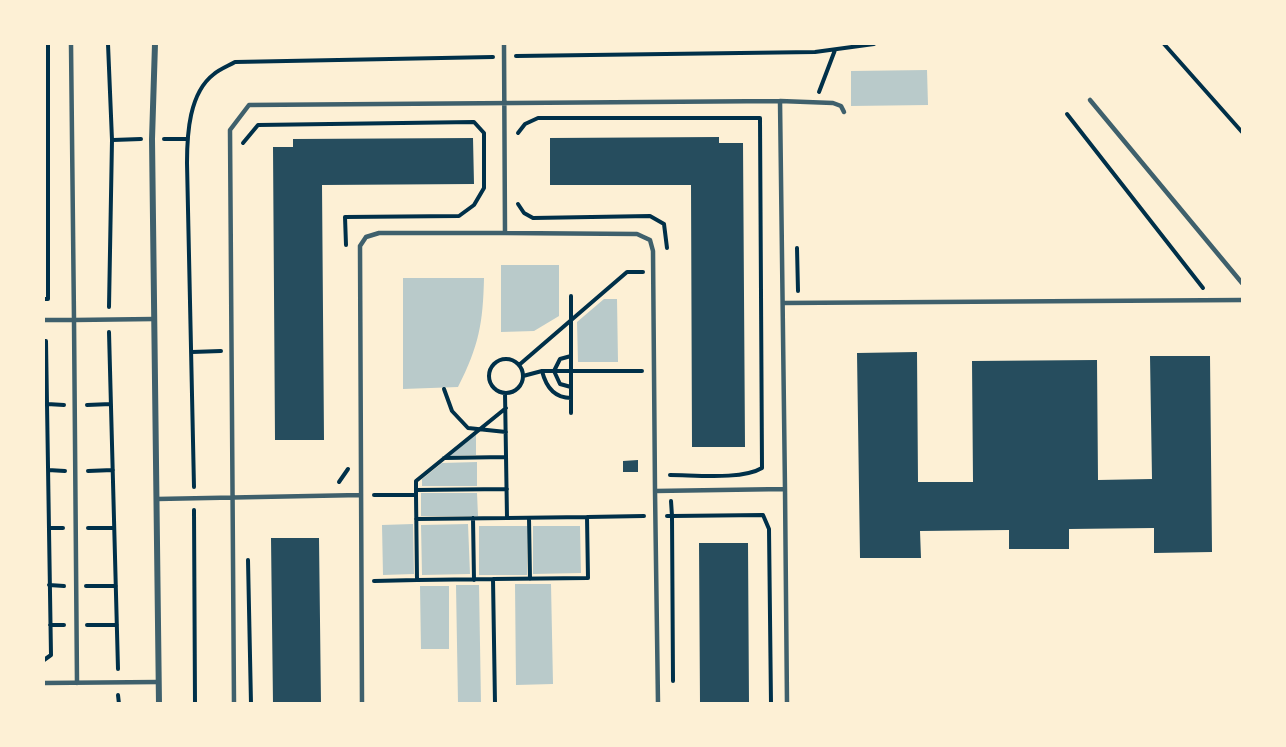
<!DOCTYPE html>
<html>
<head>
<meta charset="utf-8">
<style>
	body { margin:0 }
	#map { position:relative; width:1286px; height:747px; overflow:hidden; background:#fdf0d5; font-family:"Sofia Sans Condensed",sans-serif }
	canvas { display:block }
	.frame { position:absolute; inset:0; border:45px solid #fdf0d5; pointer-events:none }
</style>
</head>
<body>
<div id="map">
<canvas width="1286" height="747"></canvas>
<div class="frame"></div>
</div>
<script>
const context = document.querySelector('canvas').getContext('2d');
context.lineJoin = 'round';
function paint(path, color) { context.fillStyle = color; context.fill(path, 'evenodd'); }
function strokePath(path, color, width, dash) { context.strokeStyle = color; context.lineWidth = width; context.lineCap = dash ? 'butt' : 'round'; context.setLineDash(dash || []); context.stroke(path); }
const green = new Path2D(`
	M927 70 928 105 851 106V71Z
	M501 265H559V316L534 331 501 332Z
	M403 278H484C483 323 479 346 458 387L403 389Z
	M604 299H617L618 362H578L577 322Z
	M476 434V455L450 456Z
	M477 462V486H422V479L442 463Z
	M421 493H477L478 516H421Z
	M413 524 414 574 383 575 382 525Z
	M468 524 470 574 422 575 421 525Z
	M479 526H527V575H479Z
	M533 526H580L581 573 533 574Z
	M515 584H551L553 684 516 685Z
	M456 585H479L481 703H458Z
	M420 586H449V649H421Z`);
const building = new Path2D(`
	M719 137V143H743L745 447H692L691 185H550V138Z
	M473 138 474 184 322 185 324 440H275L273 147H293V139Z
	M917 352 918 482H973L972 361 1097 360 1098 480 1152 479 1150 356H1210L1212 552 1154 553V528L1069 529V549H1009V530L920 531 921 558H860L857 353Z
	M638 460V472H623V461Z
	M271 538H319L321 704H273Z
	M699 543H748L749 704H700Z`);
const path = new Path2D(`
	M108 44 112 140 109 307
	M1164 44 1242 132
	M516 56 815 52 874 44
	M819 92 835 50
	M1067 114 1203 288
	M518 133 525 124 538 118H760L762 468C742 480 695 475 670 475
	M164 139H187
	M113 140 141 139
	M243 143 258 125 474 122 484 133V188L474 205 459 216 345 217 346 245
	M518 204 524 213 533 218 650 216 664 224 667 248
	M797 248 798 291
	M571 296V413
	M44 299H48V44
	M109 332 118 669
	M44 341H46L51 655 44 660
	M192 352 221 351
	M571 356 560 359 554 371 560 384 571 387
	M489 376a17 17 0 1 1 34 0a17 17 0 1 1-34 0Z
	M519 365 627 272H643
	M542 371C546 387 554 398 571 398
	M523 376 542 371H642
	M444 389 452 411 468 428 506 432
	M47 404 64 405
	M87 405 111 404
	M444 458 506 457
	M48 470 65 471
	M88 471 113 470
	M339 482 348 469
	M194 487 187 163C187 134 189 93 214 74 220 69 228 66 235 62L493 57
	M416 490 507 489
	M374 495H416L417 580 493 579
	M416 495V481L506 408
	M194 510 195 704
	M667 516H672L671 501
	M587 517 644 516
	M473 518 474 580
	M529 518 530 579
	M416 519 507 518
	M49 528H63
	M88 528H114
	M248 560 251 704
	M374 581 417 580
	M49 585 64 586
	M86 586H116
	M50 625H64
	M87 625H117
	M673 681 672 516 763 515 769 529 771 704
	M118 695 119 704
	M495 704 493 579 588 578 587 517 507 518 505 393`);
const service = new Path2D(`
	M71 44 74 320 154 319
	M1090 100 1242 283
	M780 101 833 103 841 106 844 112
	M783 303 1242 300
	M44 320H74L77 683
	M785 489 787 704
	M655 491 658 704
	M157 499 361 495
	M44 683 158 682
	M234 704 230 130 249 105 780 101 785 489 655 491 653 251 650 240 637 234 505 233 504 44
	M362 704 360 246 366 237 379 233H505`);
const minor = new Path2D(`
	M155 44 152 139 159 704`);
paint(green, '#b9caca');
paint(building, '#264d5e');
strokePath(path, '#003049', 4);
strokePath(service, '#3f606c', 4.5);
strokePath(minor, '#3f606c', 6);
</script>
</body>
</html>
